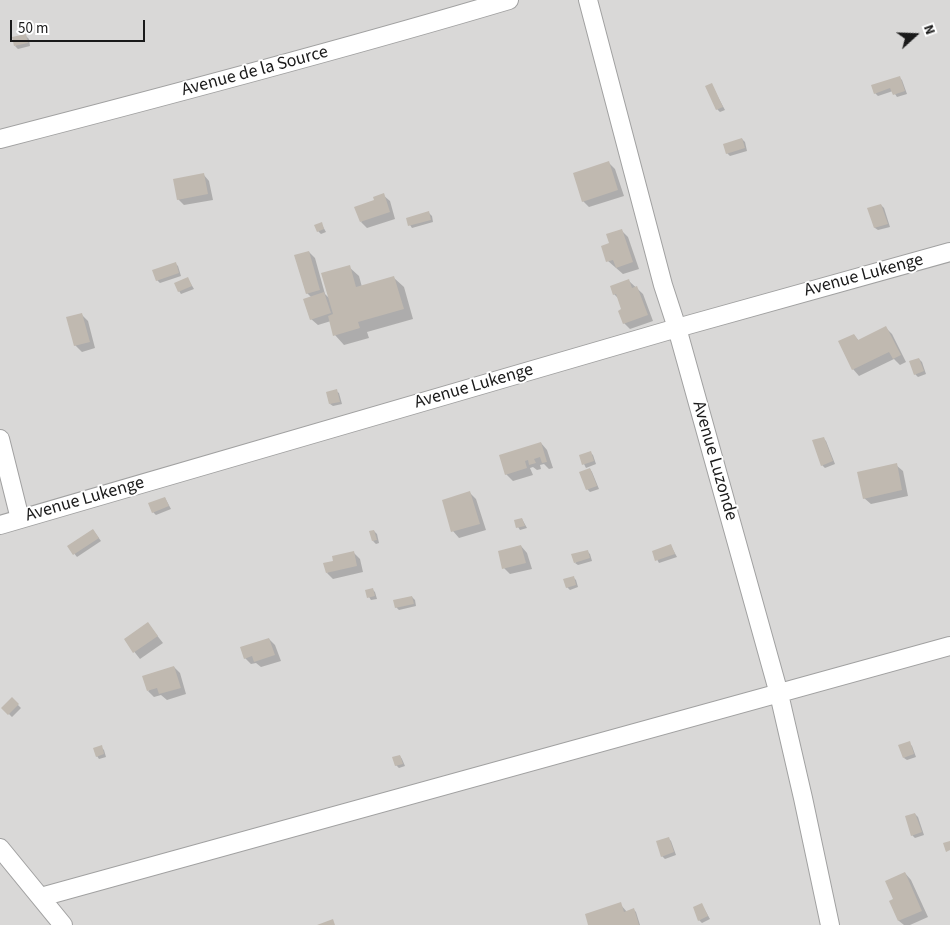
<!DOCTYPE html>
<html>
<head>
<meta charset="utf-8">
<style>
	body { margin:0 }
	#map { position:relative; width:950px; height:925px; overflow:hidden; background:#eceae0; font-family:"Source Sans 3",sans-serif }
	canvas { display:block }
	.north { position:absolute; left:890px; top:10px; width:50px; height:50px; -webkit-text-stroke:4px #fff; paint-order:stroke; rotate:70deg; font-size:14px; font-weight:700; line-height:20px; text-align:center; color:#1a1a1a }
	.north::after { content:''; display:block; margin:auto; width:18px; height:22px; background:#1a1a1a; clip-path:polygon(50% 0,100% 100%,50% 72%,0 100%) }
	.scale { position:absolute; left:10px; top:20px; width:135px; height:22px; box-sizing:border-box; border:2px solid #1a1a1a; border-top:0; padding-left:6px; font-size:15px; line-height:18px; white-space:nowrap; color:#1a1a1a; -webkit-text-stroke:4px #fff; paint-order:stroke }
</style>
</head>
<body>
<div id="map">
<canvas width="950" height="925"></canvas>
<div class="north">N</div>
<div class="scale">50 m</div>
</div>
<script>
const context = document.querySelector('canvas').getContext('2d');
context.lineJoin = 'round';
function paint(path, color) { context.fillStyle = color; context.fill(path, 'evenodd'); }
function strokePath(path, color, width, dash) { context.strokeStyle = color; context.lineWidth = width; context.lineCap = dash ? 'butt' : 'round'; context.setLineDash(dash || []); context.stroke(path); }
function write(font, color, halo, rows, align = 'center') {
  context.font = font + ' "Source Sans 3",sans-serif'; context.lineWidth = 4; context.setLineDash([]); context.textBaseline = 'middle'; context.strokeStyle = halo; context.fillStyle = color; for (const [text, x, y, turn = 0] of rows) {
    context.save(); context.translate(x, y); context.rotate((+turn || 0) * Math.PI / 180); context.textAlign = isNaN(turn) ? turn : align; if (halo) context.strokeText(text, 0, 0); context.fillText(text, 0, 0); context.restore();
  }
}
const residential = new Path2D(`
	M0 0H950V925H0Z`);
const shadow = new Path2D(`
	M26 36 29 39 30 46 18 49 15 46Z
	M899 77 902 80 907 94 897 97 893 91 878 96 875 93Z
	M711 84 725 110 720 112 717 109Z
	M742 139 745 142 747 151 730 156 727 153Z
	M608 162 615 169 624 196 589 207 583 201Z
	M203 174 209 181 213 200 184 205 178 199Z
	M383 195 390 201 395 219 367 228 361 222 376 200Z
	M881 205 884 208 890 227 878 230 875 228 869 209Z
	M429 213 432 216 433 222 412 228 410 225Z
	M321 223 326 232 321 234 318 231Z
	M622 231 628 237 639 269 623 274 608 261 611 244Z
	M309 252 315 258 325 294 330 299 349 267 359 276 362 287 394 278 404 287 413 319 367 332 369 338 344 345 335 335 331 321 318 325 311 319V297L307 293Z
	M175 263 178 266 181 276 160 283 157 280Z
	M188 279 194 289 181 294 179 291Z
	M629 281 643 294 653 321 630 329 624 323 623 310 619 299 614 294Z
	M81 314 88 321 95 348 82 352 75 345Z
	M886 328 892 334 906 362 900 365 894 359 859 376 853 369 854 335 859 341Z
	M919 359 922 362 926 374 918 377 915 374Z
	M336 391 339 393 342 404 333 406 330 404Z
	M823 438 826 441 835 464 825 468 822 465Z
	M541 443 547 450 553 468 549 469 544 464 540 465 541 469 537 470 533 467 530 468 533 475 513 481 506 474Z
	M590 452 593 455 596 464 586 468 580 456Z
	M896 465 903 471 908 496 871 504 864 498Z
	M590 469 592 472 599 489 590 492 587 489Z
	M470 493 476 499 486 530 459 538 453 531Z
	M165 498 171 509 156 515 153 512Z
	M522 519 527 528 520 530 518 527Z
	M93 530 101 541 77 557 69 547Z
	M374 531 377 534 379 543 376 544 373 541Z
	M521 546 527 553 532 569 510 574 504 568Z
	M671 546 677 557 659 563 653 552Z
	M587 551 590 554 592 561 578 565 575 563Z
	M353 552 360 559 363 572 333 579 327 573 335 561Z
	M573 577 576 580 578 587 570 590 567 587Z
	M372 589 375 592 377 599 371 600 369 597Z
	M412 597 415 600 416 606 399 610 396 607Z
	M148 624 163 643 140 659 125 640Z
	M269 639 275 645 281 661 261 667 256 663 251 664 245 658Z
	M174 667 180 673 186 694 167 700 161 695 154 697 148 691Z
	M12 699 21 708 12 717 3 708Z
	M909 743 912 746 916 757 907 760 904 758Z
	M101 747 104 750 106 757 99 759 97 756Z
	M400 756 402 759 405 766 399 768 396 765Z
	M915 814 918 817 924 835 915 838 912 835Z
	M669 839 671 841 676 855 665 859 662 856Z
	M905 873 911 880 928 917 910 925H904L899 921 891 901 894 900Z
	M620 904 627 912 634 910 636 912 640 925H590Z
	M702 905 710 919 702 923 699 920Z`);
const building = new Path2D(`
	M26 34 28 43 14 46 12 37Z
	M900 76 905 91 893 95 890 88 874 94 871 85Z
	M712 83 723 107 716 110 705 86Z
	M742 138 745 148 726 154 723 144Z
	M609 161 618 190 582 202 573 173Z
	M204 173 208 194 177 200 173 179Z
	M384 193 390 212 360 222 354 207 374 200 373 197Z
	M881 204 888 224 874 228 867 208Z
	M429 211 431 220 408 226 406 218Z
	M322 222 324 229 317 232 314 225Z
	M622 229 633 262 616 268 613 260 606 262 601 246 609 243 606 234Z
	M309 251 320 290 306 294 294 255Z
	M176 262 179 273 156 281 152 270Z
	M350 265 356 287 394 276 404 309 358 322 360 328 333 336 328 316 333 314 321 273Z
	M188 277 192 286 178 292 174 283Z
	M629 279 632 288 637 286 648 315 623 324 618 311 621 309 616 294 613 295 610 286Z
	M324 292 331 313 310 320 303 299Z
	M82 313 90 342 74 346 66 317Z
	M886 326 901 355 893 359 889 352 852 370 838 341 854 334 858 340Z
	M919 358 924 371 914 375 909 361Z
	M337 389 340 402 329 404 326 392Z
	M824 437 833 461 821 466 812 440Z
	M541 442 547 462 542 463 540 457 534 459 536 463 529 465 528 460 525 461 527 468 505 475 499 455Z
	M591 451 594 461 582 465 579 455Z
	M897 463 902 490 863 499 857 472Z
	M590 468 597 486 586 490 579 472Z
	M470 491 480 524 451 532 442 500Z
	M165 497 169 506 152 513 148 503Z
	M522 518 525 526 516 528 514 520Z
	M93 529 99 538 73 555 67 546Z
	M374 530 377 540 372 541 369 531Z
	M671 544 675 554 655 561 652 551Z
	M521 545 526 563 502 569 498 551Z
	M588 550 590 558 574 563 571 554Z
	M354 551 357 566 326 573 323 563 333 561 332 556Z
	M574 576 576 585 566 588 563 579Z
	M373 588 375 596 367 598 365 590Z
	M412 596 414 604 395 608 393 600Z
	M148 622 158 636 133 653 124 639Z
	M269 638 275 655 254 662 252 656 244 659 240 647Z
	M174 666 181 688 159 694 157 688 147 691 142 676Z
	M12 697 19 704 8 715 1 708Z
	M910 741 914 754 903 758 898 745Z
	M102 745 104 754 96 757 93 748Z
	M400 755 403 764 395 766 392 757Z
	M915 813 922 832 911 836 905 816Z
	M669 837 674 852 661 857 656 841Z
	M950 841V850L946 852 943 843Z
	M905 872 922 911 898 921 889 901 893 899 885 881Z
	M621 902 624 912 634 908 639 925H588L585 914Z
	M702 903 708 916 698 921 693 907Z
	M333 919 335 925H317Z`);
const minor = new Path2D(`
	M588 0 663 285 677 328 779 694 803 798 830 925
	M0 139C170 95 341 50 509 0
	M0 439 20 519
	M0 525 677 328 950 252
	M0 848 63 925
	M41 897 950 646`);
const streetNames = [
	["Avenue de la Source",255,72,-15],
	["Avenue Lukenge",864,276,-15],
	["Avenue Lukenge",474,387,-16],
	["Avenue Luzonde",714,461,74],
	["Avenue Lukenge",85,500,-16]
];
paint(residential, '#d9d8d7');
paint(shadow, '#0003');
paint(building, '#c0b9b0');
strokePath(minor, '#a1a1a1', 20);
strokePath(minor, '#fff', 18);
write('18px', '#1a1a1a', '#fff', streetNames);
</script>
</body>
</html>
